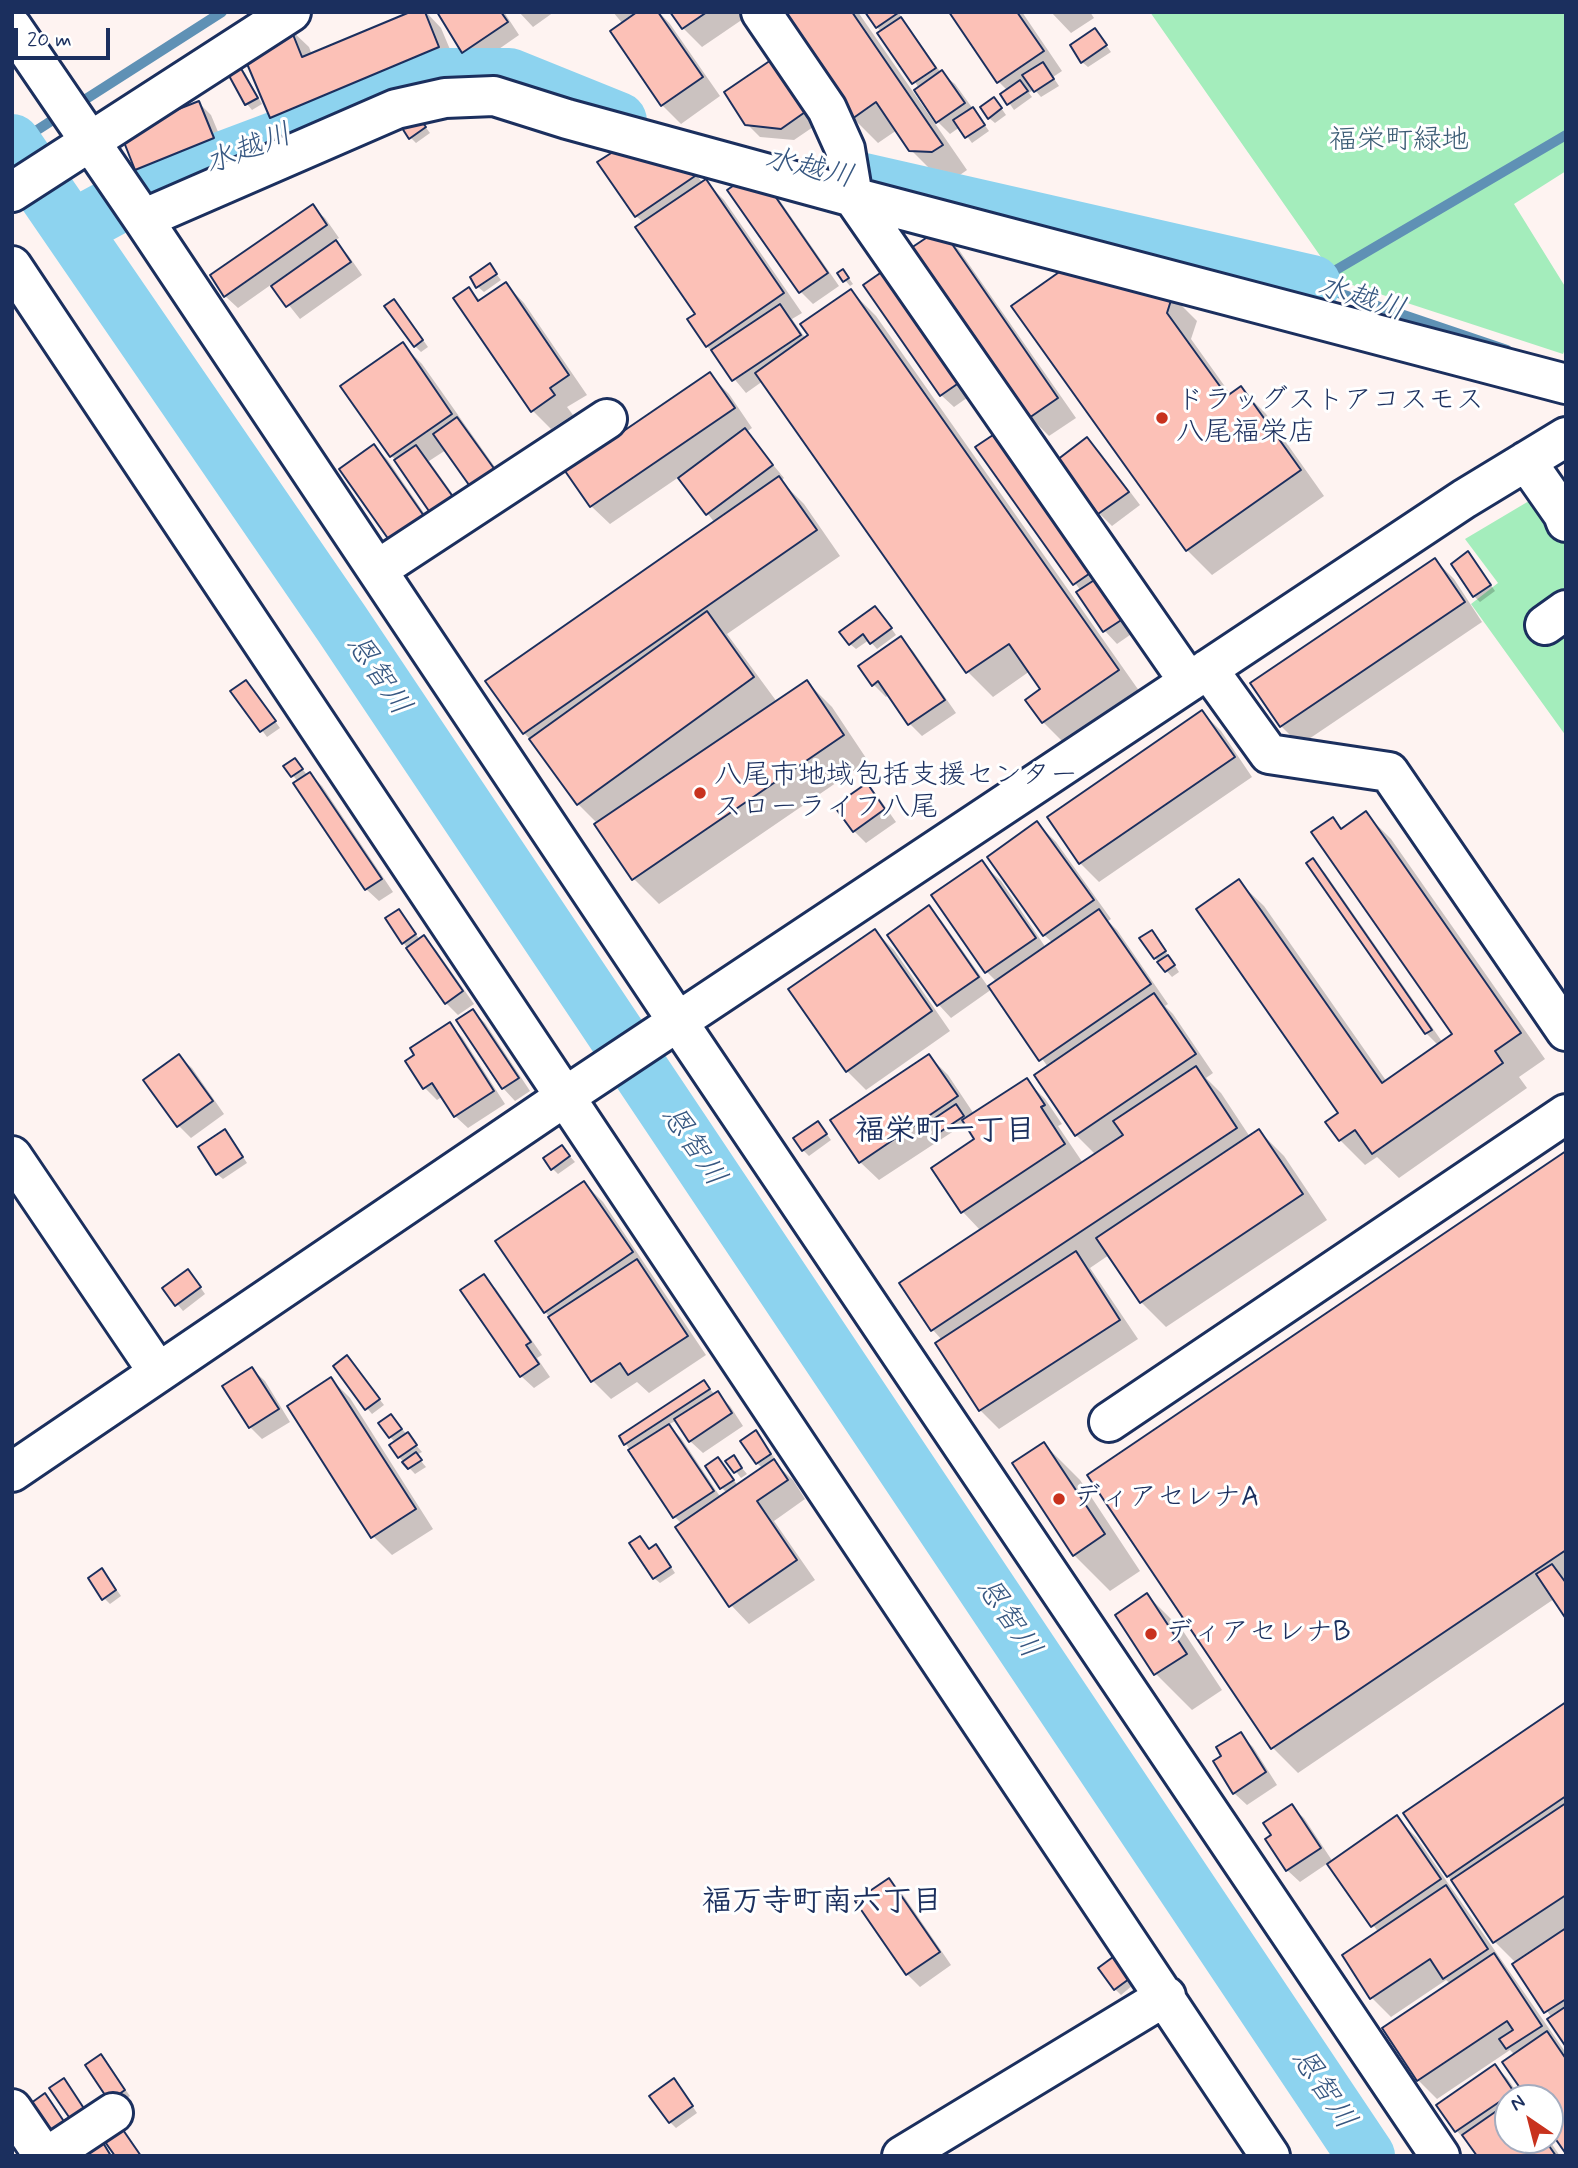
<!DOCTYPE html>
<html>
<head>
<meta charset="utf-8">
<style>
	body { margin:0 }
	#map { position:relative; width:1578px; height:2168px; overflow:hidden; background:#fef3f1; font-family:Mynerve,sans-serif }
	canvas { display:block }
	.frame { position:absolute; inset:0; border:14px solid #1b2f5e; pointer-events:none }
	.north { position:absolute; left:1494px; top:2084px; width:70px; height:70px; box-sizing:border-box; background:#fff; border:2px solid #a4acbf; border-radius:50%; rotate:325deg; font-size:19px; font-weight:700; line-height:28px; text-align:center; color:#1b2f5e }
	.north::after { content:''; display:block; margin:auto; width:24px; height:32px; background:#c8321e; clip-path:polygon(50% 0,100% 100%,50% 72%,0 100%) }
	.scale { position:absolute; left:14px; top:28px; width:96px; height:32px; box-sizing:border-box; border:4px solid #1b2f5e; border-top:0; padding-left:9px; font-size:21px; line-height:24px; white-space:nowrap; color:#1b2f5e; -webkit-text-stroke:5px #fff; paint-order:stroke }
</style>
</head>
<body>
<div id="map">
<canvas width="1578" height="2168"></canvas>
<div class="frame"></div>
<div class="north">N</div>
<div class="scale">20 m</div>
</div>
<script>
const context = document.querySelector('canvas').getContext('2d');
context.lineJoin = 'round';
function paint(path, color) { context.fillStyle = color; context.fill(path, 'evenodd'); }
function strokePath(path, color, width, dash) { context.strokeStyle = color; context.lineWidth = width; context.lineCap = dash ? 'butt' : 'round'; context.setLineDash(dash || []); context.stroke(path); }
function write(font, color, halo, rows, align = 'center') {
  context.font = font + ' Mynerve,"Klee One",sans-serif'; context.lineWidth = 6; context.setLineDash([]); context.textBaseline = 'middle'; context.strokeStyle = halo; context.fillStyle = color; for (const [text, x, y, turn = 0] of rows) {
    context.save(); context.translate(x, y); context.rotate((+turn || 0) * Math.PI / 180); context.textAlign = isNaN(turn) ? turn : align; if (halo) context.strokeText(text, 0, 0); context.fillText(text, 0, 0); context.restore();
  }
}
const green = new Path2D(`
	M1150 12H1566V171L1514 204 1566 288V347L1563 354 1337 280Z
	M1566 479V736L1471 604 1498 583 1465 539Z`);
const shadow = new Path2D(`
	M410 12H426L441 28 457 66 290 136 271 117 290 29 309 47 312 55Z
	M440 12H504L519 35 476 65 464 52 438 14Z
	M519 12H554L533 27Z
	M613 12H659L670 24 720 96 681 124 662 105 623 24Z
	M672 12H743L746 17 702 47 683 28Z
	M780 12H858L967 170 957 177 936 175 911 150 897 130 878 143 853 118Z
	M867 12H898L941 73 955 84 989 131 972 143 960 127 950 134 938 122 919 88Z
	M951 12H1022L1062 71 1053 77 1059 86 1041 97 1034 89 1029 93 1032 97 1014 110 1003 94 1008 91 999 82Z
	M1051 12H1090L1094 18 1071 33Z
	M1095 30 1111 52 1088 67 1082 62Z
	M774 60 819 123 794 140 760 137 747 124Z
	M239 67 245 73 262 104 252 110 247 104Z
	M199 103 211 115 226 151 149 182 136 169Z
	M999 105 1006 115 995 123 989 118Z
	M424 125 430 133 416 143 410 137Z
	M616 152 697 176 703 183 705 181 724 200 802 313 792 319 806 339 851 291 876 316 1142 695 1068 747 1043 722 1028 700 1043 690 1030 671 993 697 968 672 763 381 746 393 707 346 697 314 644 223 636 216Z
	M765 185 778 198 839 286 813 304 801 292 730 190Z
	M312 206 325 218 339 238 334 241 348 255 362 275 300 319 272 284 238 308 225 296Z
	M940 231 959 250 1076 418 1049 436 1030 417Z
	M1072 265 1172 296 1197 321 1191 339 1231 395 1241 389 1266 414 1324 496 1212 575 1187 550Z
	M490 266 501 280 484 292 478 287Z
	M848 277 853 284 850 286 845 280Z
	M506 284 524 303 587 395 567 407 573 415 551 429 532 410 469 289 481 301Z
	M866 286 974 393 954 407 941 395Z
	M400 307 428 347 421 352 415 346Z
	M403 345 422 364 509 487 446 450 429 461 467 514 391 456Z
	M710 375 729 394 752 428 746 432 784 478 781 481 804 504 840 556 727 634 777 702 807 682 832 707 868 761 659 904 634 879 598 824 578 804 537 746 524 733 715 523 679 477 610 524 591 506Z
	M1087 440 1100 452 1140 505 1112 526 1099 513 1060 460Z
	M374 446 387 459 435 529 390 539Z
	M977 448 1113 589 1140 628 1117 644 1105 631 1079 592 1081 591Z
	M1473 559 1495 591 1480 602 1474 596Z
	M1435 560 1454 579 1482 622 1300 745 1281 726Z
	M881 614 896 635 877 649 869 640 856 649 850 644Z
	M901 639 913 651 956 713 922 736 910 724 889 694 886 697 873 684Z
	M251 688 280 728 267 737 233 691Z
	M1202 712 1221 731 1252 777 1099 882 1080 863Z
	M286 766H300L308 776 310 774 322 786 393 892 379 901 366 889 298 782Z
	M867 785 879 798 896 822 866 843 854 831Z
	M1366 814 1391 839 1545 1059 1519 1077 1527 1088 1399 1178 1377 1157 1365 1165 1340 1140 1328 1123 1341 1114 1239 882 1264 906 1387 1082 1439 1046 1426 1033 1308 864 1312 861 1325 873 1443 1043 1454 1035 1333 819 1343 830Z
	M1037 823 1056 842 1111 919 1108 921 1117 930 1168 1004 1165 1006 1173 1014 1213 1073 1206 1078 1221 1093 1250 1137 1259 1131 1284 1156 1327 1220 1166 1327 1141 1302 1109 1255 1090 1268 1138 1339 999 1429 980 1410 942 1340 933 1330 901 1283 981 1231 962 1211 977 1140 966 1123 879 1180 860 1162 929 1056 948 1075 974 1114 1026 1080 1045 1099 1062 1124 1058 1126 1083 1163 1096 1155 1076 1135 1036 1076 1048 1067 992 989 951 1018 939 1005 889 935 928 907 941 920 989 988 997 982 987 972 982 863 1001 881 1046 948 1053 943 1044 935Z
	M404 917 420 940 424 937 436 950 474 1004 458 1015 446 1003 403 942Z
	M875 931 894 950 950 1031 866 1090 847 1071Z
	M1157 938 1179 972 1172 977 1155 958Z
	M473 1011 485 1023 530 1091 515 1101 503 1088Z
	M449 1024 462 1037 505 1104 468 1128 455 1116 443 1096 437 1100 425 1088 408 1061Z
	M179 1056 192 1068 224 1114 191 1138 179 1126 146 1080Z
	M823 1129 831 1140 809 1156 803 1150Z
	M230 1137 247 1163 223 1179 217 1174Z
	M567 1153 575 1162 558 1174 552 1168Z
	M1566 1153V1616L1554 1599 1298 1773 1273 1748Z
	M584 1183 603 1202 706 1355 649 1393 637 1382 611 1399 593 1381 545 1311Z
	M484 1276 496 1289 542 1355 537 1358 550 1377 534 1388 521 1376Z
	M193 1277 205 1294 183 1311 164 1288Z
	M347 1357 384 1405 372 1414 367 1408Z
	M252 1369 265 1381 290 1422 262 1439 250 1427Z
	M331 1379 350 1398 433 1529 392 1555 373 1536Z
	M704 1382 715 1395 717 1393 730 1406 743 1426 703 1453 690 1441 677 1420 668 1425 681 1438 721 1498 727 1493 722 1488 723 1465 738 1486 763 1469 757 1463 756 1433 776 1460 774 1462 793 1480 805 1499 774 1521 815 1580 749 1624 731 1605 682 1524 675 1517 626 1444Z
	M391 1416 422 1452 416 1455 426 1467 415 1474 399 1457 396 1443 390 1437Z
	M1044 1444 1080 1480 1140 1571 1110 1591 1074 1555Z
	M733 1457 747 1474 741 1478 728 1461Z
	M640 1538 650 1550 661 1552 675 1573 660 1583 654 1578Z
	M107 1576 121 1596 110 1604 104 1598Z
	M1147 1595 1183 1631 1222 1690 1192 1710 1156 1674 1117 1615Z
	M1566 1704V2044L1552 2018 1514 1965 1516 1963 1495 1942 1448 1876Z
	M1240 1734 1253 1747 1277 1785 1247 1805 1234 1793Z
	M1291 1806 1304 1818 1333 1862 1397 1818 1416 1837 1566 2053V2151L1550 2128V2098H1529L1515 2055 1510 2050 1437 2099 1418 2080 1451 1984 1446 1980 1391 2017 1372 1998 1379 1933 1328 1863 1300 1882 1287 1870 1273 1836Z
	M889 1880 901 1892 951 1965 920 1987 907 1974 858 1901Z
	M1118 1965 1133 1985 1121 1995 1115 1989Z
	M101 2056 130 2096 116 2105Z
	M1495 2066 1507 2078 1521 2098H1508V2140H1549L1560 2156H1479L1457 2131 1439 2106Z
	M679 2086 697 2113 676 2128 670 2122Z`);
const stream = new Path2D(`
	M75 106 222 12
	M14 145 62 114
	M1312 284 1566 135
	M1312 284 1507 350`);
const river = new Path2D(`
	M12 143 342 624 1366 2156
	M855 180 1312 284
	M72 229 144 190 445 77H509L618 121`);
const building = new Path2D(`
	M410 12H425L439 47 270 118 245 59 290 27 302 57Z
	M437 12H501L508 22 462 53Z
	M637 12H658L703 77 661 106 610 31Z
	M670 12H707L682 29Z
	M778 12H852L943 145 932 152 909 151 876 102 852 119Z
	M865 12H898V13L876 28Z
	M949 12H1017L1044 51 997 83Z
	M901 17 936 68 912 84 877 33Z
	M1095 28 1107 45 1081 63 1070 45Z
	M774 58 808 110 781 129 745 125 724 92Z
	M1043 62 1054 79 1034 92 1022 75Z
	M239 65 258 98 245 105 227 72Z
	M942 70 965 103 936 123 914 90Z
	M1020 80 1028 91 1007 105 1000 94Z
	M994 97 1002 108 988 119 980 107Z
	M199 101 214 138 135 170 120 132Z
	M973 107 985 125 965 138 953 120Z
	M418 117 426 127 409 139 402 128Z
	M616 150 698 174 635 217 597 162Z
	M706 179 784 293 706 347 687 319 695 314 635 227Z
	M743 179 766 183 828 273 799 293 727 190Z
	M313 204 327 225 224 297 210 275Z
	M941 228 1058 398 1029 418 911 248Z
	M336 240 351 262 286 307 271 286Z
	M490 263 497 274 476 288 470 277Z
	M1072 263 1173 294 1167 313 1227 396 1241 386 1301 470 1186 551 1011 306Z
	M843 269 849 278 843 282 837 273Z
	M886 269 963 380 940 396 863 285Z
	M506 282 569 375 550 388 555 395 531 412 453 298 469 287 478 301Z
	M851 289 1119 670 1042 723 1025 700 1040 689 1009 644 966 673 755 373 808 335 800 324Z
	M394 299 423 340 414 347 384 306Z
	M780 304 801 335 732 381 711 350Z
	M403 342 452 414 390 457 340 386Z
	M710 372 735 408 590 507 565 471Z
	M457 417 498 474 474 492 433 434Z
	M745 428 773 465 706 515 678 478Z
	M999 431 1096 569 1073 585 975 447Z
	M1087 437 1129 492 1098 514 1057 460Z
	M374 444 424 516 389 540 339 469Z
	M416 445 456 501 433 517 394 460Z
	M779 476 817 530 523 734 485 681Z
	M1468 551 1491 585 1473 597 1451 564Z
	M1435 558 1465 602 1280 727 1250 683Z
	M1102 575 1129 615 1103 632 1076 592Z
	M875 606 892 628 870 644 863 634 849 645 839 632Z
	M707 611 754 677 577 805 529 739Z
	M901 636 945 700 908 725 878 681 872 686 858 666Z
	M246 680 276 721 260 732 230 691Z
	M807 680 844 735 632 880 594 824Z
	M1202 710 1235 757 1079 864 1047 817Z
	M295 758 303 769 291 777 283 766Z
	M310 772 382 879 365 890 293 783Z
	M867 783 885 809 853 832 834 806Z
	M1366 811 1521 1033 1495 1051 1503 1063 1372 1154 1355 1130 1339 1141 1325 1122 1338 1113 1196 909 1239 879 1382 1083 1452 1034 1311 832 1333 817 1341 829Z
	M1037 821 1094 900 1043 936 987 857Z
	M1313 858 1432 1030 1425 1034 1306 863Z
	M982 860 1036 938 985 973 931 895Z
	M929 905 979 977 937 1006 887 935Z
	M399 909 416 934 402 944 385 918Z
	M1099 909 1151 984 1039 1061 988 986Z
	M875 929 932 1011 846 1072 788 989Z
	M1152 930 1166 951 1154 959 1139 938Z
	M424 935 463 991 445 1004 406 948Z
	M1168 955 1175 965 1165 972 1157 962Z
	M1154 993 1196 1054 1075 1136 1034 1075Z
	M473 1009 519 1078 502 1089 456 1020Z
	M450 1022 494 1091 454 1117 432 1083 423 1089 405 1061 414 1055 410 1048Z
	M179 1054 213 1101 177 1127 143 1080Z
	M929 1054 958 1096 859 1163 830 1120Z
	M1196 1066 1237 1128 931 1331 899 1283 1123 1135 1113 1121Z
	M1027 1078 1045 1105 1041 1107 1065 1144 961 1213 931 1168 974 1139 962 1120Z
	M956 1104 964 1116 940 1132 932 1120Z
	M818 1121 827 1134 802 1151 793 1138Z
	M225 1129 243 1157 216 1175 198 1147Z
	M1259 1129 1303 1194 1140 1303 1096 1238Z
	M562 1145 570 1156 551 1170 543 1158Z
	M1566 1151V1550L1271 1749 1087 1475Z
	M584 1181 633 1252 544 1313 495 1241Z
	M1076 1251 1120 1320 979 1411 935 1343Z
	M637 1259 688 1336 628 1375 620 1363 591 1382 548 1317Z
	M188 1269 201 1287 175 1306 162 1288Z
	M484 1274 531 1342 526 1345 539 1364 520 1377 460 1290Z
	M347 1355 380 1399 365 1410 333 1366Z
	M252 1367 279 1409 249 1428 222 1386Z
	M331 1377 416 1509 371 1538 287 1406Z
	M704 1380 710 1389 624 1445 619 1436Z
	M718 1391 732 1413 689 1442 674 1419Z
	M391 1414 402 1429 389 1438 378 1423Z
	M669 1424 714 1491 673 1518 628 1450Z
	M756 1430 771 1454 756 1464 740 1441Z
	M408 1432 417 1445 398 1458 389 1445Z
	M1044 1442 1105 1534 1073 1556 1012 1463Z
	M416 1452 422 1460 408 1469 402 1462Z
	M734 1455 742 1468 734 1473 725 1461Z
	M718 1457 734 1480 720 1489 705 1466Z
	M774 1459 788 1480 757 1501 797 1560 729 1607 675 1527Z
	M640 1536 649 1549 656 1544 671 1567 653 1579 629 1543Z
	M1552 1564 1566 1583V1619L1536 1574Z
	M102 1568 116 1590 102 1600 88 1578Z
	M1147 1593 1187 1654 1154 1675 1115 1615Z
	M1566 1702V1796L1447 1877 1403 1813Z
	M1241 1732 1266 1772 1233 1794 1213 1761 1221 1756 1216 1747Z
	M1566 1803V1895L1493 1943 1451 1880Z
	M1292 1804 1321 1848 1286 1871 1265 1839 1271 1835 1263 1823Z
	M1397 1815 1441 1879 1371 1927 1327 1864Z
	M889 1878 940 1952 906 1975 855 1901Z
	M1446 1885 1488 1949 1443 1979 1430 1959 1370 1999 1342 1955Z
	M1566 1928V1999L1544 2013 1512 1964Z
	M1494 1953 1542 2026 1506 2049 1499 2039 1513 2030 1507 2021 1417 2081 1382 2028Z
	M1113 1957 1129 1979 1114 1990 1098 1968Z
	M1565 2007 1566 2009V2047L1547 2019Z
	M1547 2031 1566 2059V2154L1550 2131V2098H1527L1502 2062Z
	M101 2054 125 2090 109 2101 85 2065Z
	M1495 2064 1514 2092 1455 2132 1436 2105Z
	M64 2078 85 2110 71 2120 49 2088Z
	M674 2078 693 2106 669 2123 649 2096Z
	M45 2093 65 2123 47 2135 27 2106Z
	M1508 2103V2140H1545L1556 2156H1477L1462 2135Z
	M121 2127 141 2156H115L103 2139Z
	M102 2141 111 2156H78Z`);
const minor = new Path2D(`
	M761 12 827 109 845 149 853 197 1189 682
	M12 27 143 219 678 1022 1440 2156
	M12 192 291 12
	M143 219 396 109 445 98 494 96 567 119 853 197 1566 384
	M12 266 1270 2156
	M1526 461 1563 514 1566 522
	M377 570 607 419
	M1545 625 1566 610
	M1208 669 1269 754 1389 772 1566 1031
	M12 1156 158 1372
	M1109 1422 1566 1114
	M12 1472 575 1090 1464 499 1566 437
	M12 2109 44 2156
	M48 2156 113 2113
	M902 2156 1166 1996`);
const markers = [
	[1162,418,7,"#c8321e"],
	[700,793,7,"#c8321e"],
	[1059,1499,7,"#c8321e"],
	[1151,1634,7,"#c8321e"]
];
const parkNames = [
	["福栄町緑地",1399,142]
];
const poiNames = [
	["ドラッグストアコスモス",1176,402],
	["八尾福栄店",1176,434],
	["八尾市地域包括支援センター",714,777],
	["スローライフ八尾",714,809],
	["ディアセレナA",1073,1499],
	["ディアセレナB",1165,1634]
];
const waterNames = [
	["水越川",249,151,-21],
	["水越川",809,170,13],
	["水越川",1361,300,17],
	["恩智川",377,676,56],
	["恩智川",692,1147,56],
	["恩智川",1007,1619,56],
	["恩智川",1322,2090,56]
];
const neighbourhoodNames = [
	["福栄町一丁目",945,1133],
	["福万寺町南六丁目",822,1904]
];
paint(green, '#a4edbc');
paint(shadow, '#0003');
strokePath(stream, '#5f91b5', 10);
strokePath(river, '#8dd3ef', 58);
paint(building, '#fcc1b7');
strokePath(building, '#1b2f5e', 2);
strokePath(minor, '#1b2f5e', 44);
strokePath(minor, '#fff', 38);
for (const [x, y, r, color] of markers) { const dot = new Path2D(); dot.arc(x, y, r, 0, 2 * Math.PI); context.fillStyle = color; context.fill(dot); strokePath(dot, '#fff', 2.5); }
write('28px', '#3d5e76', '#fff', parkNames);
write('28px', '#1b2f5e', '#fff', poiNames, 'left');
write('italic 30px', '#385882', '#fff', waterNames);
write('bold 30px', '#1b2f5e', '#fff', neighbourhoodNames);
</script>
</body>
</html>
